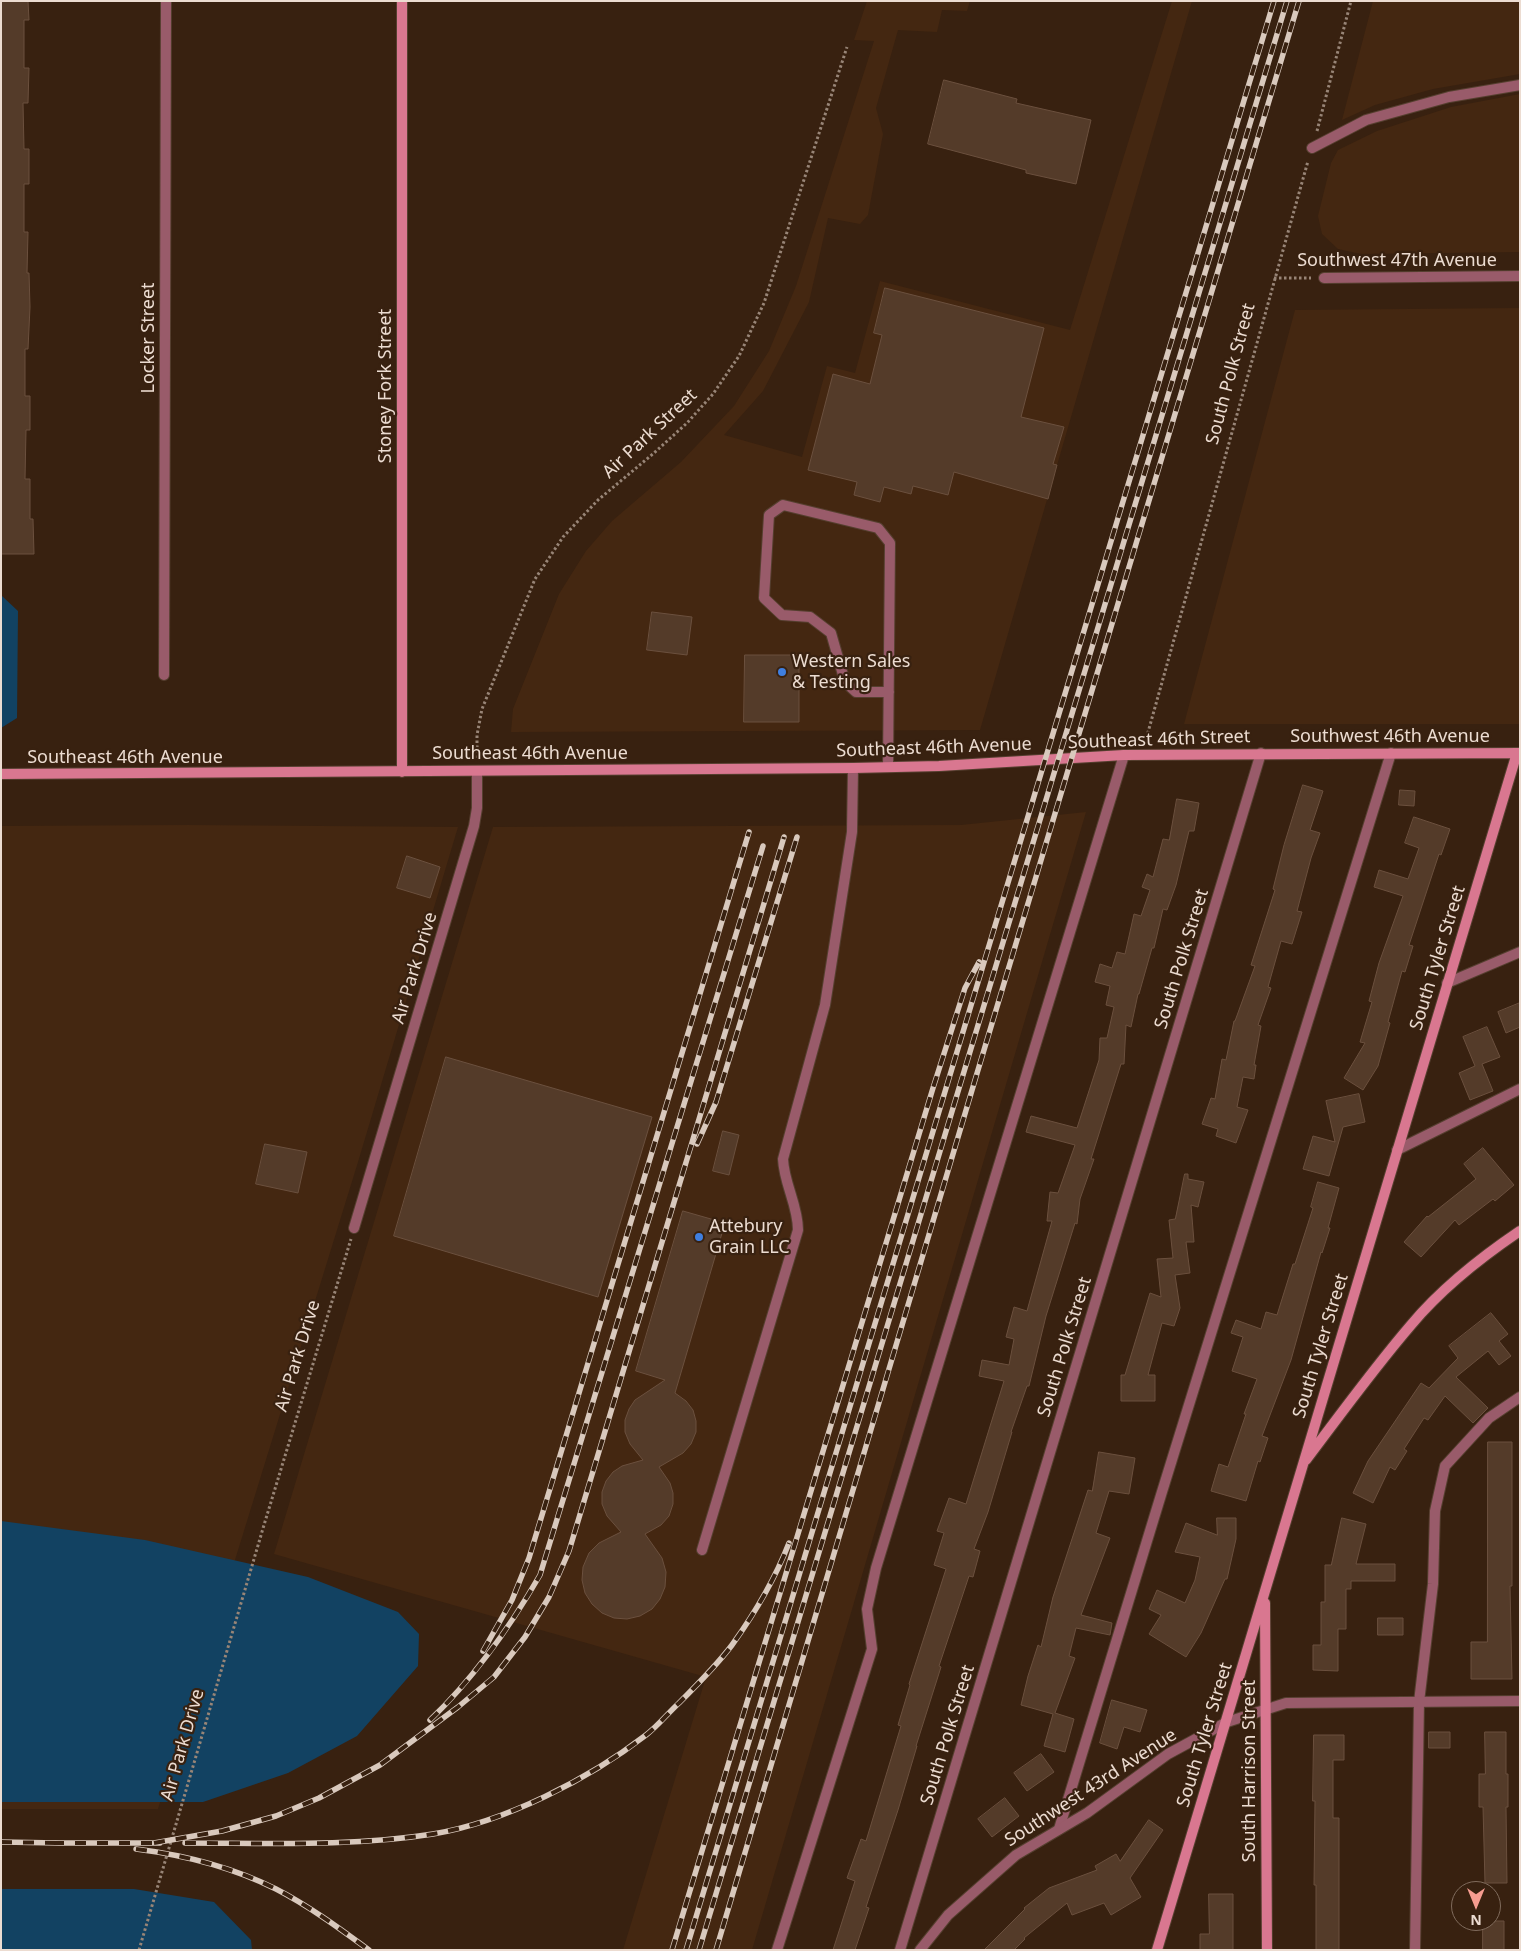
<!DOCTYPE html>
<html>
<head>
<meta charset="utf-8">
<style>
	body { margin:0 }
	#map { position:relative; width:1521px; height:1951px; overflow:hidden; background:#382110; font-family:"Noto Sans",sans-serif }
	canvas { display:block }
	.frame { position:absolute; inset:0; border:2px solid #ecdcd1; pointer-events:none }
	.north { position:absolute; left:1451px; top:1881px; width:50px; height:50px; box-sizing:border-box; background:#382110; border:1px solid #806c5d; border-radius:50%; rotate:180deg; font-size:14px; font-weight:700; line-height:20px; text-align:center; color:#ecdcd1 }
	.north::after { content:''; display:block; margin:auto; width:18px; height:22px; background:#f59c90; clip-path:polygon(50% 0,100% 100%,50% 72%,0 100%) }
</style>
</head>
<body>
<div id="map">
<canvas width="1521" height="1951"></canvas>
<div class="frame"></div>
<div class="north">N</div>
</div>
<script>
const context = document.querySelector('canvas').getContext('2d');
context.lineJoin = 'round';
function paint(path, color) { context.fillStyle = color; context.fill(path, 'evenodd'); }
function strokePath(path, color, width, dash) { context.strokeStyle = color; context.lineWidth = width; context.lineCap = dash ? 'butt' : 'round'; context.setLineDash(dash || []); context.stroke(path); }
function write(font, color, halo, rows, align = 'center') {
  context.font = font + ' "Noto Sans",sans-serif'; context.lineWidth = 4.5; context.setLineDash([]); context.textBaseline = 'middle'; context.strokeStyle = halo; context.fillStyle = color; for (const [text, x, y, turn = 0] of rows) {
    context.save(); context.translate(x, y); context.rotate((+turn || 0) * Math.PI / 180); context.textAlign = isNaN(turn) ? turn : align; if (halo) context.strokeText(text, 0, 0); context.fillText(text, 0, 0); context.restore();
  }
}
const built = new Path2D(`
	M867 1H970L967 11 942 10 937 32 898 30 876 108 883 134 868 215 860 224 828 218 809 302 763 391 724 435 802 457 827 366 855 373 880 281 1070 330 1172 1H1192L980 730 511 732 513 709 559 594 586 551 612 521 681 462 734 406 769 351 796 286 874 41 854 40Z
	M1373 1H1520V74L1433 89 1375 105 1342 120Z
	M1520 94V252L1361 254 1338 249 1322 234 1318 216 1331 163 1338 150 1377 131 1451 107Z
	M1520 308V724H1184L1295 310Z
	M1086 812 752 1950H623L706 1677 274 1554 493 827 961 825Z
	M188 825 458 827 358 1162 158 1809H1V826Z`);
const water = new Path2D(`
	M2 596 18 611 17 718 1 728Z
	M1 1521 145 1540 308 1577 398 1612 419 1634 418 1666 357 1736 288 1773 203 1802H1Z
	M1 1889H134L214 1902 251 1940 252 1950H1Z`);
const building = new Path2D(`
	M1 1H28L29 20H24V68H29L28 103H23L24 149H29V184H24V232H28L27 273H29L30 307 28 349H25V396H30V430H26L25 479H30V519H33L34 554H1Z
	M944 80 1017 99 1016 103 1091 120 1076 184 1026 173V170L928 144Z
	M885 288 1044 328 1021 417 1064 427 1053 464 1057 465 1048 499 954 472 948 495 913 486 911 494 884 487 880 502 854 495 857 482 808 470 833 374 870 384 882 335 874 333Z
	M652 612 692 617 687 655 647 650Z
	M745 655H799V722H744Z
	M1303 785 1323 791 1310 830 1320 833 1311 858 1297 911 1302 912 1292 944 1281 941 1268 987 1271 988 1258 1025 1261 1026 1254 1065H1256L1254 1079 1243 1077 1237 1107 1248 1110 1236 1143 1216 1136 1218 1129 1202 1124 1211 1098 1215 1099 1222 1059 1226 1060 1234 1021H1235L1255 966 1251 965 1275 890 1273 889 1284 845Z
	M1400 790 1415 791 1414 806 1399 805Z
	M1177 799 1199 803 1194 831H1189L1176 885 1167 910 1163 909 1154 948H1152L1139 994H1138L1131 1027 1126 1025 1124 1064H1121L1091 1159H1094L1080 1199 1077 1224 1075 1223 1046 1316 1029 1386H1027L1011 1432H1012L988 1512 974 1549 980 1551 973 1577 969 1576 939 1666 941 1667 916 1746H917L898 1810 866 1907 869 1908 855 1950H833L855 1881 847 1878 861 1839 866 1841 901 1726 898 1725 910 1685 909 1684 946 1569 934 1565 944 1533 937 1531 949 1498 966 1504 1004 1381 979 1376 982 1360 1009 1365 1014 1339 1006 1337 1014 1307 1027 1311 1052 1221H1047L1050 1192 1058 1193 1075 1145 1026 1132 1031 1116 1077 1128 1099 1060 1100 1038H1107L1114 1007 1106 1005 1110 986 1095 982 1100 964 1112 968 1117 952 1125 954 1134 914 1141 916 1150 890 1142 887 1147 874 1153 877 1163 839 1169 840Z
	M1414 817 1450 829 1441 855 1439 854 1409 945 1413 946 1405 972 1402 971 1388 1022 1390 1023 1378 1066 1363 1090 1344 1078 1365 1043 1360 1042 1372 1002 1369 1001 1379 963 1403 896 1374 887 1379 870 1408 879 1419 848 1405 843Z
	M407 856 440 867 430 898 397 888Z
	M1520 1003V1027L1506 1033 1498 1012Z
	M1487 1027 1500 1057 1482 1064 1493 1091 1470 1100 1459 1073 1475 1066 1463 1037Z
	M446 1057 652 1117 598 1297 394 1236Z
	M1359 1094 1365 1122 1343 1127 1329 1176 1303 1169 1313 1136 1335 1142 1326 1101Z
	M723 1131 739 1135 729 1175 713 1171Z
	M265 1144 307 1152 298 1193 256 1184Z
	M1483 1148 1514 1185 1495 1201 1493 1199 1459 1225 1455 1220 1421 1257 1404 1242 1427 1216 1428 1217 1476 1179 1464 1164Z
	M1185 1174H1188V1179L1204 1182 1198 1207 1191 1205 1194 1242H1186L1190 1273 1175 1275 1180 1308 1174 1326 1162 1323 1148 1375H1155V1401H1121V1375H1125L1150 1293 1161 1297 1157 1259 1173 1258 1169 1220 1175 1219Z
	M1318 1182 1339 1188 1328 1228H1330L1322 1253 1321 1252 1291 1360 1262 1436 1268 1438 1260 1462 1258 1461 1246 1501 1211 1491 1219 1464 1228 1467 1246 1414H1244L1257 1379 1232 1371 1243 1337 1231 1333 1236 1320 1261 1329 1266 1312 1277 1315 1293 1264H1295L1313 1208 1311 1207Z
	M683 1211 725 1223 675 1393 686 1401 693 1410 696 1421V1432L691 1444 683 1453 659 1467 670 1483 673 1493V1504L669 1516 661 1525 645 1534 662 1558 666 1572 665 1587 660 1599 652 1609 640 1616 627 1619 614 1618 602 1613 592 1604 585 1593 582 1580 583 1567 589 1553 599 1543 621 1532 607 1516 602 1504V1492L606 1481 613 1472 622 1466 643 1460 630 1444 625 1432V1420L629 1409 635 1400 665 1380 636 1371Z
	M1491 1313 1508 1334 1499 1341 1511 1356 1499 1365 1488 1351 1456 1377 1488 1408 1473 1423 1445 1396 1428 1420 1424 1418 1404 1449 1407 1451 1395 1470 1390 1467 1373 1503 1353 1493 1368 1461 1421 1383 1429 1388 1458 1358 1449 1346Z
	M1488 1442H1512V1586H1510L1512 1679H1471V1642H1487Z
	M1099 1452 1135 1458 1129 1494 1109 1491 1096 1533 1110 1538 1081 1615 1112 1623 1110 1635 1076 1628 1069 1656 1075 1658 1055 1713 1074 1719 1065 1752 1044 1746 1053 1714 1021 1705 1028 1676 1038 1645 1041 1647 1053 1597 1088 1490 1092 1491Z
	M1217 1518H1236V1539L1227 1579H1225L1201 1633 1186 1657 1149 1634 1161 1615 1149 1609 1157 1590 1185 1603 1195 1580 1200 1557 1175 1552 1186 1523 1217 1535Z
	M1342 1518 1366 1524 1356 1564H1395V1581H1351V1589H1346V1629H1338V1671L1313 1670V1645H1321V1602H1325V1565H1331Z
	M1378 1618H1403V1635H1378Z
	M1112 1700 1147 1710 1140 1732 1124 1727 1117 1749 1100 1743Z
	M1429 1732H1450V1748H1429Z
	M1485 1732H1506V1774H1508V1807H1506L1507 1883H1485L1483 1807H1479V1774H1485Z
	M1314 1735H1344V1760H1333V1818H1339V1950H1316V1885H1314L1315 1801H1313Z
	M1041 1754 1054 1772 1027 1791 1014 1773Z
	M1005 1798 1019 1816 992 1837 978 1819Z
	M1149 1820 1163 1830 1130 1878 1141 1897 1111 1915 1104 1903 1072 1915 1067 1903 1024 1938 1025 1939 1014 1950H984L1025 1909 1024 1908 1049 1888 1097 1870 1095 1866 1116 1854 1120 1861Z
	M1209 1894H1233V1950H1200V1934H1209Z
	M1483 1921H1504V1950H1483Z`);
const path = new Path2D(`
	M1317 131 1351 1
	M1274 278H1311
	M1145 743 1308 161
	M477 758V735L482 709 535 579 563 537 598 500 654 453 687 423 713 394 739 356 764 303 847 47
	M139 1950 264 1525 351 1239`);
const lane = new Path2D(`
	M1312 148 1366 120 1449 97 1520 85
	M888 767 890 543 878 528 783 505 769 515 764 598 782 615 810 617 831 633 845 682 856 692H889
	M1397 1150 1520 1089
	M702 1550 798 1230C798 1205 784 1184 783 1159L825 1005 852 832 853 768
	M1059 1829 1161 1495 1391 753
	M777 1950 872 1649 867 1609 876 1568 1124 755
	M1415 1950 1419 1702 1433 1584 1435 1511 1445 1466 1489 1418 1520 1397`);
const street = new Path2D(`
	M1324 278 1520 276
	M164 675 166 1
	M1447 983 1520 952
	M354 1228 474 826 477 808V771
	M900 1950 1261 753
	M920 1950 948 1915 1016 1855 1087 1813 1168 1754 1227 1722 1286 1703 1520 1701`);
const secondary = new Path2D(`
	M402 772V1
	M1 774 853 768 939 766 1124 755 1520 753
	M1306 1460C1340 1415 1374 1368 1411 1325 1442 1288 1480 1258 1520 1231
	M1265 1603 1267 1950
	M1157 1950 1517 753`);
const rail = new Path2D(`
	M697 1144 716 1102 797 837
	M483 1651 512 1600 529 1558 749 832
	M430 1720C474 1678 510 1627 540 1575L763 846
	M1 1842 59 1843
	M53 1843H160
	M154 1843 222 1831 276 1816 319 1798 380 1765 458 1707 494 1677 525 1637 549 1597 569 1551 784 837
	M185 1843C267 1843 351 1847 433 1834 505 1822 589 1779 646 1735 658 1726 668 1713 679 1703 697 1685 717 1665 732 1645 755 1613 775 1579 789 1543
	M136 1849C184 1855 232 1867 276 1889 309 1906 339 1928 369 1950
	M672 1950 933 1088 965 988 979 962
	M686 1950 1274 1
	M699 1950 1287 1
	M716 1950 978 1070 1299 1`);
const markers = [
	[782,672,5,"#3f7fe0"],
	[699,1237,5,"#3f7fe0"]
];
const streetNames = [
	["Southwest 47th Avenue",1397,261],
	["Locker Street",149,338,-90],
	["South Polk Street",1231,374,-75],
	["Stoney Fork Street",386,386,-90],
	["Air Park Street",650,434,-43],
	["Southwest 46th Avenue",1390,737],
	["Southeast 46th Street",1159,740,-2],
	["Southeast 46th Avenue",934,748,-2],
	["Southeast 46th Avenue",530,754],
	["Southeast 46th Avenue",125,758],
	["South Tyler Street",1438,958,-73],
	["South Polk Street",1182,959,-73],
	["Air Park Drive",415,968,-73],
	["South Tyler Street",1321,1346,-73],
	["South Polk Street",1065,1347,-73],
	["Air Park Drive",298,1356,-73],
	["South Polk Street",948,1735,-73],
	["South Tyler Street",1205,1735,-73],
	["Air Park Drive",183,1745,-74],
	["South Harrison Street",1250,1771,-90],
	["Southwest 43rd Avenue",1091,1788,-33]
];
const poiNames = [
	["Western Sales",792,662],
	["& Testing",792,683],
	["Attebury",709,1227],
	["Grain LLC",709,1248]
];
paint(built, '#442711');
paint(water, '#124262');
paint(building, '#543b29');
strokePath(building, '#6b503e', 1);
strokePath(lane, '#553f2f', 12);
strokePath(street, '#553f2f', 12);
strokePath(secondary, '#553f2f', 12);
strokePath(path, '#988577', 3, [2.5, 2.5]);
strokePath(lane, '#995b6a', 10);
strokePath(street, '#995b6a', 10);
strokePath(secondary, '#d97790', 10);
strokePath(rail, '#d9c9bd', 5.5);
strokePath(rail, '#382110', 4, [11]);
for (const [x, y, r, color] of markers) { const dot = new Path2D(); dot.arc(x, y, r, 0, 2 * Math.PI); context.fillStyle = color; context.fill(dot); strokePath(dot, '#382110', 2); }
write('18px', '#ecdcd1', '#382110', streetNames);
write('18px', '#ecdcd1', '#382110', poiNames, 'left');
</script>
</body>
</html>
